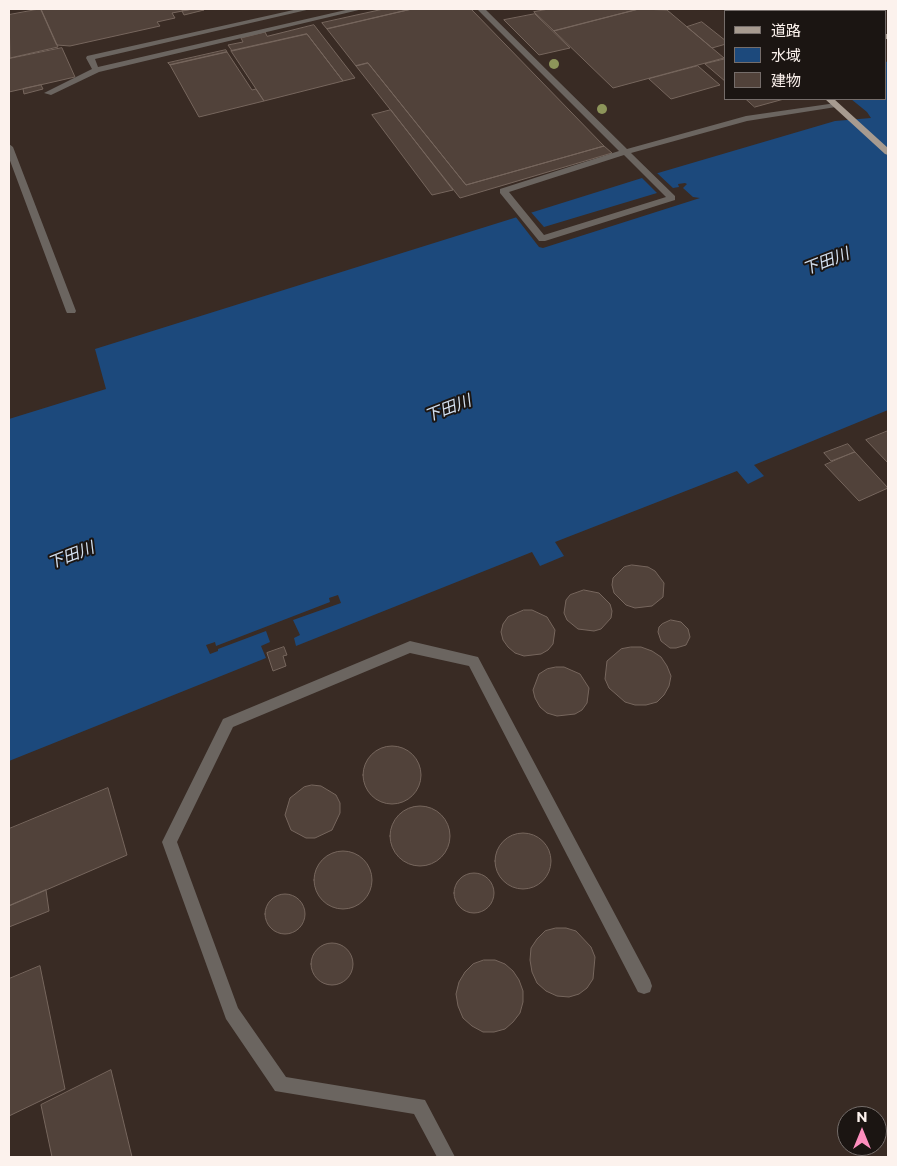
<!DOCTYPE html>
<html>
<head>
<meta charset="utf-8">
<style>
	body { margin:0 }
	#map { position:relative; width:897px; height:1166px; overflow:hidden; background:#392b24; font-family:Montserrat,"Noto Sans JP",sans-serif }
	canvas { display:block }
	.frame { position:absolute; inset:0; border:10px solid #fcf2ed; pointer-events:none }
	.legend { position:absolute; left:724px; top:10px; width:162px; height:90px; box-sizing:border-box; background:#1b1512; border:1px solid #756d6a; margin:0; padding:6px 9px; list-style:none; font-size:15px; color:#fcf2ed }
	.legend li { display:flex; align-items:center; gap:10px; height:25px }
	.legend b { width:25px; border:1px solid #756d6a }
	.north { position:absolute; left:837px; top:1106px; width:50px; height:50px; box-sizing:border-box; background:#1b1512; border:1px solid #756d6a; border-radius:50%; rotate:0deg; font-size:14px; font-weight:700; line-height:20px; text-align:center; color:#fcf2ed }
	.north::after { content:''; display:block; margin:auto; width:18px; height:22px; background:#fe8ebe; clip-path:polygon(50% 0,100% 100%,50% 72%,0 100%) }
</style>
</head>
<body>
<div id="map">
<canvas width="897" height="1166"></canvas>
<div class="frame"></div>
<ul class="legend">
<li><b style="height:6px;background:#a79b90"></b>道路</li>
<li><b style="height:14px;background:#1c497c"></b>水域</li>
<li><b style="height:14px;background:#51423a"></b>建物</li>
</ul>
<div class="north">N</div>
</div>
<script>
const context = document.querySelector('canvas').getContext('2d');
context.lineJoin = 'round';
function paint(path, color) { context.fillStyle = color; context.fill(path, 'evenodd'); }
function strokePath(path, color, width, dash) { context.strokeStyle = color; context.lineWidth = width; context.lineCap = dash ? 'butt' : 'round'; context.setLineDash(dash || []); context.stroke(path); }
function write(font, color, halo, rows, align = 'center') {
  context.font = font + ' Montserrat,"Noto Sans JP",sans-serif'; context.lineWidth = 4; context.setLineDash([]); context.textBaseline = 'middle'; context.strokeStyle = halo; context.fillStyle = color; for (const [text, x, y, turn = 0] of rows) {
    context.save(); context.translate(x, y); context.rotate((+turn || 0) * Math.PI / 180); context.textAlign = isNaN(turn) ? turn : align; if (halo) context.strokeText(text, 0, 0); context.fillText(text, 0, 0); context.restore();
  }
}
const water = new Path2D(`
	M888 61V410L754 465 764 476 748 484 737 471 555 542 564 556 540 566 532 552 296 646 294 638 300 635 293 620 341 603 338 595 329 598 330 602 216 646 215 642 206 645 210 654 218 651V649L266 631 270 642 261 646 266 658 9 761V419L106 389 95 349 658 173 835 121 871 118 867 112 851 99H886V62Z`);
const pier = new Path2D(`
	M657 173 673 188 679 187 678 184 685 183 687 184 683 188 693 197 700 198 543 248 539 247 515 216 530 211 544 227 657 193 641 177Z`);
const building = new Path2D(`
	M41 9H193L172 13 175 18 157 22 160 26 70 46 57 45Z
	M41 9 58 47 10 58 9 15Z
	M194 9 204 10 184 15 182 11Z
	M384 9H412L327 29 322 23Z
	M412 9H471L604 146 466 185 368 63 356 66 327 29Z
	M549 9H639L554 31 534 12Z
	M639 9 667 10 724 58 613 88 554 31Z
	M535 14 570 48 539 55 504 20Z
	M702 22 726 41V44L712 48 687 27Z
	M314 25 355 78 343 81 307 34 232 51 228 45 243 42 241 38 265 32 267 36Z
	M307 34 343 81 264 101 231 51Z
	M62 48 75 77 9 92V59Z
	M226 50 227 52 170 65 168 63Z
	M227 52 252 90 256 89 264 101 199 117 170 65Z
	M726 59V82L705 64Z
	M368 63 466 185 604 146 612 153 460 198 356 66Z
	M698 66 720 85 671 99 649 79Z
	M41 85 43 89 24 94 23 89Z
	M746 99H784L755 107Z
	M391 110 453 190 432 195 372 115Z
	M888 431V463L866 440Z
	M848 444 855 452 831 461 824 453Z
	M855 452 888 488 859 501 825 465Z
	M632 565 648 567 655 571 664 583 663 597 652 606 635 608 626 605 614 593 612 585 613 578 624 567Z
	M584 590 599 593 610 604 612 611 611 618 601 629 594 631 578 629 567 620 564 613 566 600 570 595Z
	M524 610H532L547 617 555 630 553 644 548 650 541 654 524 656 515 653 508 647 503 640 501 632 503 624 508 617Z
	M671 620 681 622 688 629 690 637 686 645 676 648H670L661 641 658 632 659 627 662 624Z
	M284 647 287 655 283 656 286 666 273 671 267 653Z
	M631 647H641L652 651 661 657 667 666 671 676 669 686 664 695 657 702 646 705H635L625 702 609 688 605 679 607 661 621 649Z
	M556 667H564L580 674 589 688 587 703 582 710 575 714 557 716 547 713 540 707 535 698 533 690 539 674 547 669Z
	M363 775a29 29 0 1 1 58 0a29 29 0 1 1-58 0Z
	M312 785 321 786 336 795 340 803V813L332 830 315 838H306L291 830 285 815 290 798 304 787Z
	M108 788 127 855 9 906V829Z
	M390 836a30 30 0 1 1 60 0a30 30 0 1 1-60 0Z
	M495 861a28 28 0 1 1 56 0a28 28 0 1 1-56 0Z
	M314 880a29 29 0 1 1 58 0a29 29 0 1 1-58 0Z
	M454 893a20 20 0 1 1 40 0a20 20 0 1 1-40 0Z
	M46 890 49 911 9 927V906Z
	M265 914a20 20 0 1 1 40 0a20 20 0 1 1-40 0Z
	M556 928H566L576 931 591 947 595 957 593 979 587 988 579 994 569 997 557 996 546 991 537 983 532 972 530 960 531 948 537 939 545 931Z
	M311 964a21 21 0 1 1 42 0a21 21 0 1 1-42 0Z
	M484 960H495L505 964 513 971 519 980 523 991V1002L520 1013 513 1022 505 1029 494 1032H483L472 1026 463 1018 458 1006 456 994 459 982 465 972 473 964Z
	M40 966 65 1089 9 1116V979Z
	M111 1070 132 1157H52L41 1105Z`);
const minor = new Path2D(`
	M298 9H311L95 59 98 67 350 9H363L99 72 51 95 44 93 92 69 86 58 87 56Z
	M477 9H485L627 149 746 116 836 103 840 105 836 107 747 121 631 153 675 196V200L545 241H539L500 193V189L619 151ZM624 155 666 197 544 235 509 192Z
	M9 144 13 147 76 311 75 313H67L66 311 9 158Z
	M410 641 478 657 650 980 652 986 650 992 644 994 638 992 469 666 410 653 233 727 177 842 238 1008 286 1077 425 1100 455 1157H437L414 1114 275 1091 226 1019 162 842 223 719Z`);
const major = new Path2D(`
	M732 9H749L753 11H736Z
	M758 9H766L765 11H757Z
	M886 34H888V39H886Z
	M825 99H834L888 148V155L885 154Z`);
const trees = [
	[554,64],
	[602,109]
];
const waterNames = [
	["下田川",826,262,-21],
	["下田川",448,409,-21],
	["下田川",71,556,-21]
];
paint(water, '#1c497c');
paint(pier, '#392b24');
paint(building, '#51423a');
strokePath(building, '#76665d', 1);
paint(minor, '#6b6560');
paint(major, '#a79b90');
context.fillStyle = '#8d955a';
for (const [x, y] of trees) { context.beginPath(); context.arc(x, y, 5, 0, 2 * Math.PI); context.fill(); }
write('italic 16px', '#d3e0f0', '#1b1512', waterNames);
</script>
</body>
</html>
